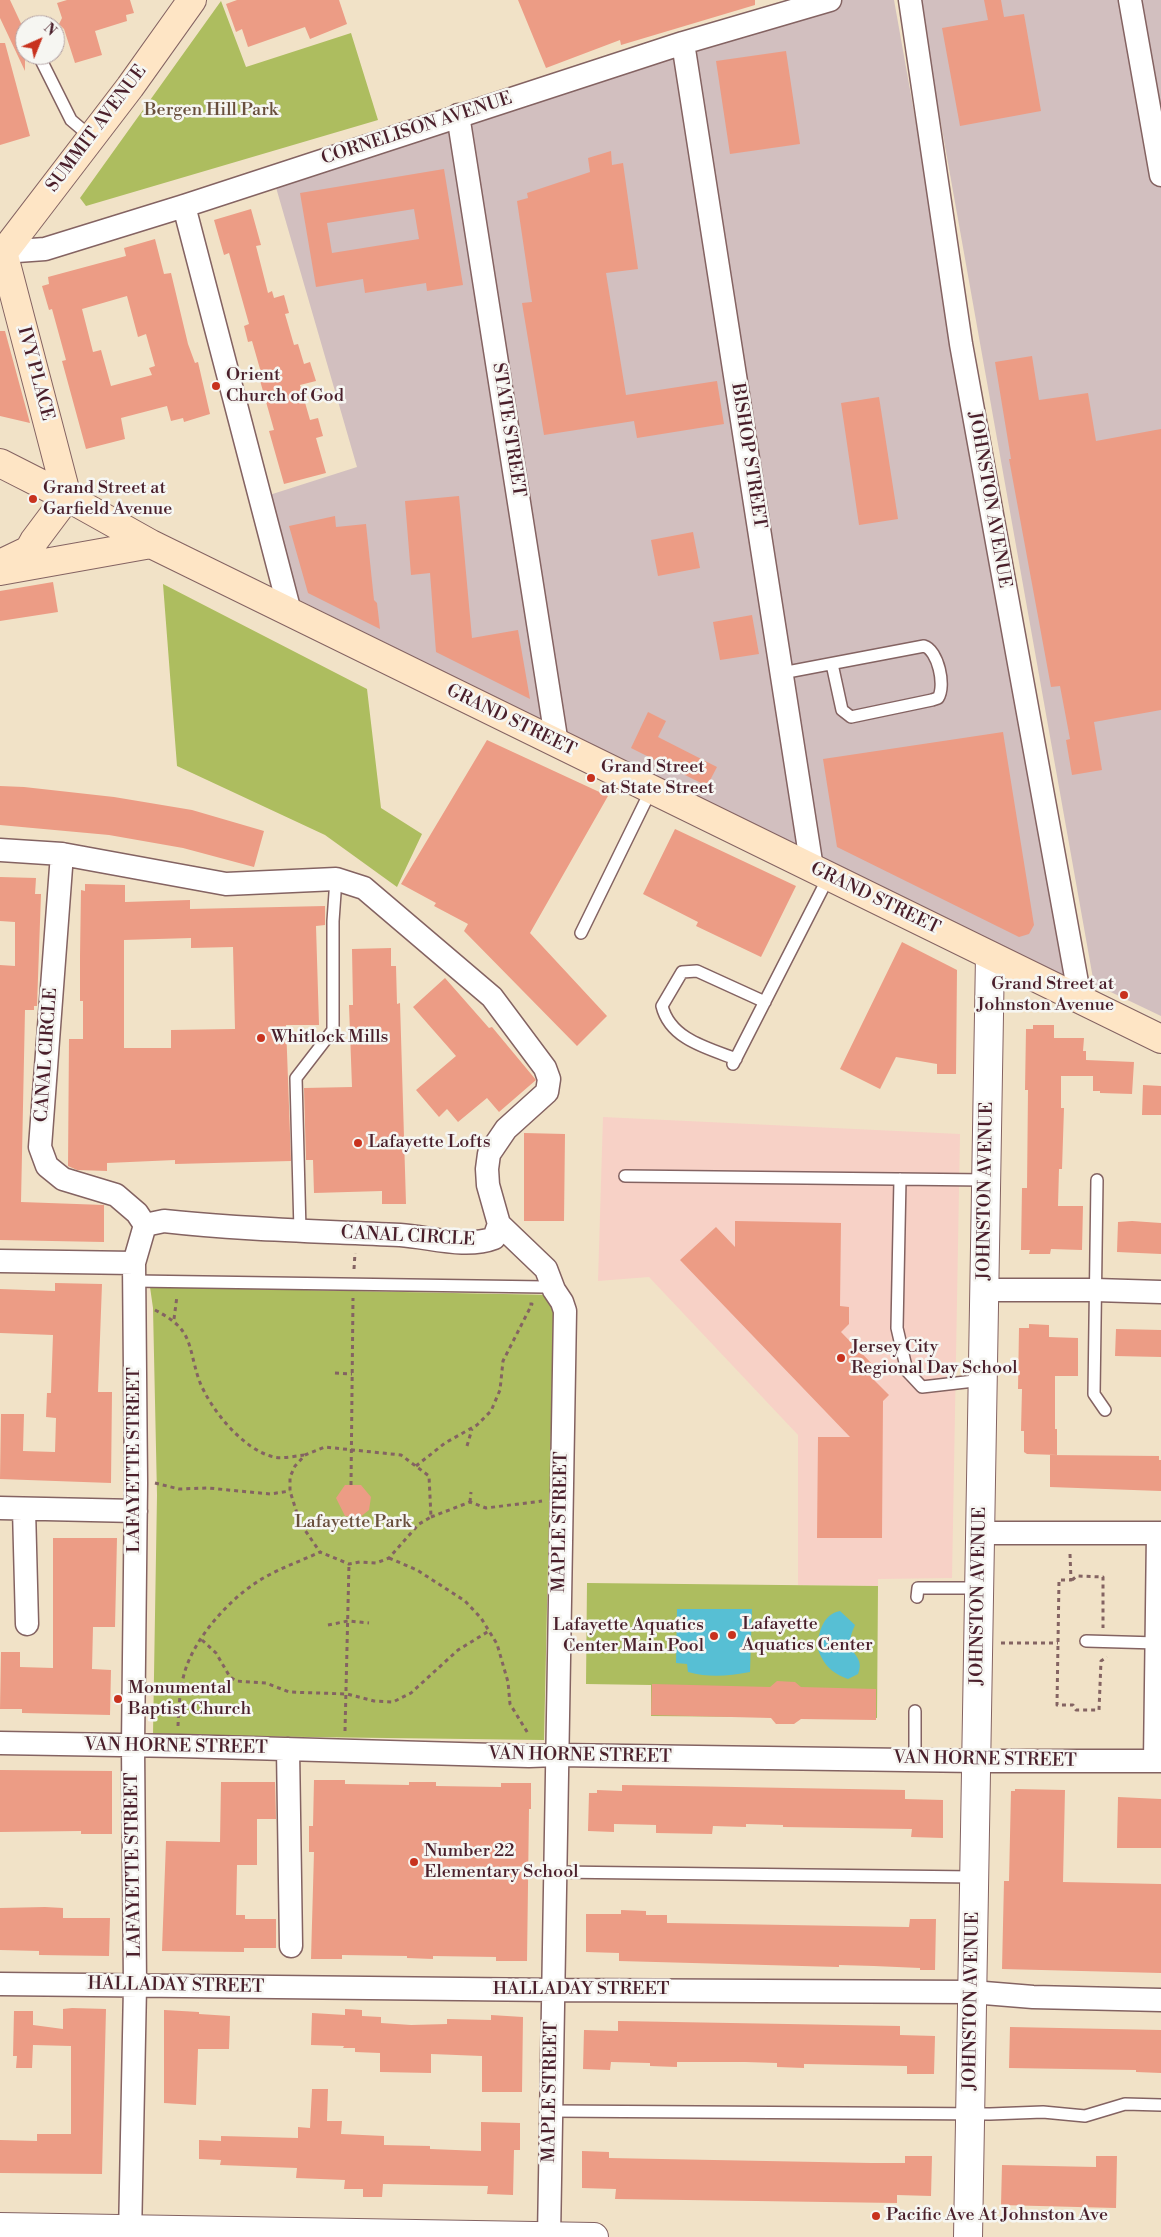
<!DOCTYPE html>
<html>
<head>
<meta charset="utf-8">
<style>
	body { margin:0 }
	#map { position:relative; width:1161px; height:2237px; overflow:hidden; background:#f1e2c7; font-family:"Libre Bodoni",serif }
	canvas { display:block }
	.north { position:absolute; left:15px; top:15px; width:50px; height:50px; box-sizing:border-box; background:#f6f6f2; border:1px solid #b1a0a2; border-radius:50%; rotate:44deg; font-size:14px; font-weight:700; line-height:20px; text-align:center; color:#4a1f2b }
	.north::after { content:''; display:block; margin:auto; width:18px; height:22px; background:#c8321e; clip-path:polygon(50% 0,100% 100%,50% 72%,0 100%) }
</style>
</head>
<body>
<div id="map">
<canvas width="1161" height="2237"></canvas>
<div class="north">N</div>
</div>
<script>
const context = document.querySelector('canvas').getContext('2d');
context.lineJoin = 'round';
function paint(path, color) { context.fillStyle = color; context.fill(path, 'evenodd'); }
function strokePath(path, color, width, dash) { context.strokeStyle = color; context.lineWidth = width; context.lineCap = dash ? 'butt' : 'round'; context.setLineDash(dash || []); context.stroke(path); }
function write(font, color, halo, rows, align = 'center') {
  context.font = font + ' "Libre Bodoni",serif'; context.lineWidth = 5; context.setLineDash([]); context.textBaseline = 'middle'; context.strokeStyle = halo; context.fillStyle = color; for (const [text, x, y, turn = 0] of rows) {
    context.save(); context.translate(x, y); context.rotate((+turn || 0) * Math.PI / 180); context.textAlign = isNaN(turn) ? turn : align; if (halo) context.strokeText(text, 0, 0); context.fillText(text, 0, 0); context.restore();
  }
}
const built = new Path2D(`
	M603 1117 960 1134 952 1578 878 1579V1586L798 1585V1435L649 1277 598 1281Z`);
const industrial = new Path2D(`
	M843 0H894L1069 981 291 596 260 498 357 467 275 184Z
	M919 0H1161V1016L1094 984Z`);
const green = new Path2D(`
	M221 1 246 67 351 33 378 120 86 206 80 198Z
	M163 584 367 689 381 808 422 834 397 887 325 835 177 766Z
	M150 1287 554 1295 544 1740 153 1735 157 1495 153 1308Z
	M587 1583 878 1586 877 1718 651 1716V1685L586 1684Z`);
const water = new Path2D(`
	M677 1609H752L750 1672C728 1676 710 1678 688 1672L687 1664 676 1663Z
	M840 1611 855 1625C840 1656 867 1652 858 1674L848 1679C831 1673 823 1664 817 1647 819 1632 823 1614 840 1611Z`);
const building = new Path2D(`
	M0 0H10L25 32V71L0 18Z
	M67 0H130L134 13 126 15 127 21 95 31 102 55 75 63 64 29 59 24 62 18 57 3Z
	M237 0H339L347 24 310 39 305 27 248 47 242 29 236 32 226 4Z
	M518 0H755V5L621 45 620 40 546 68Z
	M984 0H1001L1004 17 1024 14 1041 111 960 126 942 28 988 20Z
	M0 43H5L30 136 0 145Z
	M786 51 800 144 730 154 716 61Z
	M611 151 612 165 623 163 638 269 606 273 626 395 717 381 724 424 637 438 634 421 544 435 522 303 532 302 517 201 528 198 527 193 590 172 588 158Z
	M444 169 463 285 427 291 426 283 365 293 363 279 316 287 300 193ZM414 209 419 239 332 253 327 223Z
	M251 209 261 245 256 246 268 293 272 291 274 298 284 295 289 313 285 314 294 345 298 344 304 364 310 362 316 381 300 385 310 420 318 418 323 436 316 438 326 473 284 484 269 431 274 430 259 377 262 376 252 341 248 342 244 326 249 324 229 253 224 255 214 220Z
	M155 239 164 274 171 273 188 344 195 363 198 362 210 414 184 422 183 418 171 421 167 406 121 418 125 439 86 449 62 361 66 360 52 309 49 310 42 286 49 284 48 277 126 256 124 248ZM127 296 138 337 146 334 155 366 149 368 152 375 111 386 101 350 93 352 82 309Z
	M0 331H5L30 423 0 416Z
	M1032 356 1039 400 1088 393 1096 441 1161 429V710L1094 722 1102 770 1072 775 1066 740 1070 739 1060 686 1051 687 1009 459H1011L995 362Z
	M879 397 898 519 859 525 841 403Z
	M459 496 472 638 518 630 530 699 436 652 430 573 411 575 405 501Z
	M335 516 336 527 366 524 374 600 377 603 380 629 308 593 289 526Z
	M693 532 700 568 658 576 651 540Z
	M53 582 58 612 0 621V591Z
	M752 615 759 654 720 660 713 622Z
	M648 712 666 721 658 737 717 767 707 786 631 748Z
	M1003 732 1034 925 1029 934 1019 937 837 847 823 759Z
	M487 740 608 796 530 933 607 1016 577 1046 464 931 468 924 434 906 436 903 401 884Z
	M0 786 24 787 114 797 192 810 264 831 254 867 183 848 109 835 0 825Z
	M675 829 796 886 761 957 696 926 698 922 643 894Z
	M0 877 36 878 35 894H41L37 1006H34V1010H25L21 1202 104 1205V1242L0 1240V965L15 966V922L0 921Z
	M85 884 125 885V902L190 900V909L325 906V925L316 926 319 1025H286L291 1161 175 1164V1160L107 1163V1171L77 1170 68 1166 69 1039H83V1001H80V956L81 890 85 891ZM191 938V948L233 947 235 1029 171 1030V1048H124V940Z
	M902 942 957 970 956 1074H937V1064L896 1057 880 1089 840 1069Z
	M391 948V966H396L397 1004 400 1003 406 1204H382V1191L314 1193 313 1160H306L304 1088 352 1087 349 1005H353L352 949Z
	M445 978 489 1028 492 1027 536 1080 499 1112 487 1098 458 1122 447 1109 439 1117 416 1090 456 1056 413 1007Z
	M1033 1025H1054V1038H1084L1083 1051H1086V1060L1134 1062 1132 1094 1100 1093V1091H1093V1076H1061V1108H1064L1062 1169H1059L1058 1206H1083L1082 1250 1051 1249 1050 1254H1029L1030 1250H1021L1022 1188H1027L1028 1090H1025L1026 1029H1033Z
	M1143 1085 1161 1086V1115H1142Z
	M524 1133 565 1134 564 1221H524Z
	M735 1221 841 1223 840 1306 849 1307V1324L841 1332 874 1366 867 1373 889 1395 883 1401 882 1538H817L818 1437H850L680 1260 716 1227 735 1247Z
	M1132 1221 1161 1223V1254L1117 1252 1118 1222Z
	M55 1283 102 1284 98 1392H112L111 1483 0 1479 1 1414H24L23 1451 55 1452 56 1418 46 1417 47 1393H51L53 1335 0 1333V1289L55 1291Z
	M1029 1324 1049 1325V1337L1078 1338V1376H1055V1429H1057V1455L1027 1454 1024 1452V1431H1021L1022 1389H1018L1019 1328H1029Z
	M1116 1329 1161 1330V1357L1115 1356Z
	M1050 1455 1159 1456V1460H1161V1491L1050 1487Z
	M345 1485H361L371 1497 369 1510 359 1518 345 1516 336 1498Z
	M53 1538H117L115 1627H93L92 1669 111 1670 110 1715 22 1713V1709H0L1 1652H20V1667L53 1668Z
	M777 1681 795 1682 801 1687 876 1689V1720L801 1719 794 1724H776L771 1718 651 1715 652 1684 770 1687Z
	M0 1770 112 1771V1834H81V1831L0 1832Z
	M314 1780H345V1784L409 1785V1782H436V1786L501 1787V1783H531V1809H529L527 1961H496V1957L433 1956V1959L407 1958V1956L342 1955V1959H311L314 1852H309V1826H313Z
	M221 1782H275L276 1819H257V1865H237L236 1915H245V1919H276V1948H244V1952L162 1951 166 1841 220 1842Z
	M622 1785 905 1790V1799L943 1800V1838L911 1837 912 1829 783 1827V1825L746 1824V1827L713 1826 712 1834 656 1833V1825L614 1824V1832L588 1831 589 1793H597V1790L622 1791Z
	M1015 1789 1065 1790 1063 1882 1161 1884V1973L1002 1969 1004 1881H1009L1011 1791H1015Z
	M1118 1797 1161 1799V1848H1117Z
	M45 1907 63 1908V1918H110L109 1956 39 1955V1951L0 1950V1908Z
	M621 1910 646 1911V1915H667V1923L909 1927 910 1919H936L935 1970H920V1968L874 1966 839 1965V1967L619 1961V1953L586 1952V1914H621Z
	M72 2008 106 2009 102 2174 0 2173V2140L37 2141V2134H71V2046L33 2045 32 2068H16L17 2056H13L14 2011H33V2025L63 2029V2009Z
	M345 2009 362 2010V2016L381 2017V2023L411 2025 447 2024V2019L491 2020V2015L523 2017 522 2092H482V2056L431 2054V2073L380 2072V2053L355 2052V2048H343L344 2046 311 2045 312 2013 345 2015Z
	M164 2010 199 2012V2014L230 2016 229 2049H198L196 2105 164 2103Z
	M618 2021 900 2026V2035L935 2036 934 2074H907V2066L804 2064V2068L777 2067V2063L745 2062H677V2067L650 2066V2063L611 2062 610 2070 583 2069 584 2030 618 2031Z
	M1010 2027 1161 2030V2073L1136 2072V2070L1009 2068Z
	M312 2089H328L327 2121H342L341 2134 384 2136V2145L430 2146V2149L481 2151V2122L520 2123V2150H514L513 2195 487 2194 488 2186 383 2184 382 2197H363V2189H344L345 2180 296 2178 297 2168 220 2165 221 2160 199 2159V2140L221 2141V2136L298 2138V2127L310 2128Z
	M582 2151 609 2152V2158L871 2163H905V2156H932L931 2196 897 2195V2203L615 2199 616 2189 582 2188Z
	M1096 2156H1117L1116 2208 1001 2205 1002 2165 1096 2167Z`);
const path = new Path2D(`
	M354 1269 355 1253
	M155 1310C194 1330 187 1344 199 1380 210 1409 243 1450 274 1457 283 1459 295 1456 304 1455
	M174 1319 177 1296
	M335 1373 352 1374
	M467 1446 472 1429
	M416 1466 445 1443 477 1425 491 1411 500 1390 503 1361 532 1304H529
	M155 1483 179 1489 208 1488 270 1494 290 1491
	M351 1485 353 1298
	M470 1502 471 1492
	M431 1517 470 1502 486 1508 542 1501
	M1070 1554 1071 1580H1059L1057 1705H1073L1076 1710H1099L1101 1661 1107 1657
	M389 1558 417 1570 465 1601 481 1618 497 1644 508 1682 510 1704 529 1735
	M1072 1580 1077 1576 1103 1577V1628
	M328 1625 348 1621 369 1623
	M202 1640 216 1653 230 1677 236 1681 266 1683 289 1692 347 1694 374 1701 393 1702 411 1693 458 1650 489 1631
	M1001 1643H1058
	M178 1726C179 1703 180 1679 190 1658 202 1631 230 1600 254 1584 274 1570 299 1562 320 1552L349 1564 360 1562 376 1563 389 1558 419 1524 431 1517 429 1476 401 1455 325 1447 305 1455 295 1466 290 1477V1491L300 1523 320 1552
	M345 1731 349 1564`);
const service = new Path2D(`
	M40 58 71 120 91 137
	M782 673 924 646C938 650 946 686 938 698L932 700 851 717 842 710 832 664
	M581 933 651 790
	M736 1059C707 1048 670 1039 662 1006L682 972 697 971 765 1002
	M733 1064 829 876
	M625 1176 986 1180
	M900 1179 897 1328 907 1371 922 1387 983 1380
	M1097 1180 1094 1394 1105 1410
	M300 1231 296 1078 333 1030V921L336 879
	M135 1281 545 1287 554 1290
	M917 1597 918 1588H979
	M1086 1641 1157 1643
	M915 1760V1711
	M555 1872 974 1877
	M551 2111 990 2114 1043 2112 1085 2116 1125 2104 1161 2105`);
const minor = new Path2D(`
	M910 0 961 344 1080 999
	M1130 0 1161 175
	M683 43 812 868
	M458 115 557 744
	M184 206 290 612
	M3 252 45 249 184 206 683 43 830 0
	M0 850 62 854 226 884 336 879 364 888 492 997 545 1068 549 1079 547 1092 506 1129 489 1154 487 1169 488 1185 499 1224 494 1238C466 1249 430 1237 400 1235 322 1231 243 1230 164 1221L145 1225
	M62 854 40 1147 47 1166 63 1179 116 1195 137 1213 145 1225
	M499 1224 546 1269 554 1290 562 1302 565 1311 549 2237
	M0 1261 134 1263
	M984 1290H1095L1161 1292
	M0 1508 136 1511
	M24 1509 27 1624
	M980 1533H1161
	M0 1743 180 1746 529 1756 557 1755 977 1761H1161
	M288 1749 291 1946
	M1155 1761 1158 1533
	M0 1984 553 1990 972 1992 1033 1997 1161 2000
	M130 2237 135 1986 133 1746 136 1483 134 1263 145 1225`);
const tertiary = new Path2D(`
	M0 2227 594 2237
	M968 2237 990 956`);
const secondary = new Path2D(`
	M3 252 67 497
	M0 257 130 87 192 0
	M0 463 67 497 151 544 1161 1039
	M0 564 29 550 34 541 67 497
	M0 571 151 544`);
const markers = [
	[216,386,5,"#c8321e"],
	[33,499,5,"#c8321e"],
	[591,778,5,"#c8321e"],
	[1124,995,5,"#c8321e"],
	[261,1038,5,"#c8321e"],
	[358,1143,5,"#c8321e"],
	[841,1358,5,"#c8321e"],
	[732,1635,5,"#c8321e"],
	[714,1636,5,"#c8321e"],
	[118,1699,5,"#c8321e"],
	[414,1862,5,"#c8321e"],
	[876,2216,5,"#c8321e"]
];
const parkNames = [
	["Bergen Hill Park",211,111],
	["Lafayette Park",353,1523]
];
const streetNames = [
	["SUMMIT AVENUE",97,129,-53],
	["CORNELISON AVENUE",417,129,-18],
	["IVY PLACE",35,374,75],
	["STATE STREET",508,430,81],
	["BISHOP STREET",748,456,81],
	["JOHNSTON AVENUE",989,500,80],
	["GRAND STREET",511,721,26],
	["GRAND STREET",875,899,26],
	["CANAL CIRCLE",47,1055,-86],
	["JOHNSTON AVENUE",986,1191,-89],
	["CANAL CIRCLE",408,1237,3],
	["LAFAYETTE STREET",135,1460,-90],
	["MAPLE STREET",561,1522,-89],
	["JOHNSTON AVENUE",979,1596,-89],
	["VAN HORNE STREET",176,1747,1],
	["VAN HORNE STREET",580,1756,1],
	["VAN HORNE STREET",985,1760,1],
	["LAFAYETTE STREET",134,1865,-91],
	["HALLADAY STREET",176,1986,1],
	["HALLADAY STREET",581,1990],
	["JOHNSTON AVENUE",972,2001,-89],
	["MAPLE STREET",551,2092,-89]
];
const poiNames = [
	["Orient",226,376],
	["Church of God",226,397],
	["Grand Street at",43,489],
	["Garfield Avenue",43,510],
	["Grand Street",601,768],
	["at State Street",601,789],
	["Grand Street at",1114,985,"right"],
	["Johnston Avenue",1114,1006,"right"],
	["Whitlock Mills",271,1038],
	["Lafayette Lofts",368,1143],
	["Jersey City",851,1348],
	["Regional Day School",851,1369],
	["Lafayette",742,1625],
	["Aquatics Center",742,1646],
	["Lafayette Aquatics",704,1626,"right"],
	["Center Main Pool",704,1647,"right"],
	["Monumental",128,1689],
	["Baptist Church",128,1710],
	["Number 22",424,1852],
	["Elementary School",424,1873],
	["Pacific Ave At Johnston Ave",886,2216]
];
paint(built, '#f7d1c6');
paint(industrial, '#d2bfbf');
paint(green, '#adbd5f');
paint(water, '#57bfd4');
paint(building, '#ec9c85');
strokePath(service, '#846362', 14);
strokePath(minor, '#846362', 25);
strokePath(tertiary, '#846362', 30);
strokePath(secondary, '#846362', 30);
strokePath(path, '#846362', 3, [4, 4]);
strokePath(service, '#fff', 11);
strokePath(minor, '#fff', 22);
strokePath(tertiary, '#fff', 28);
strokePath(secondary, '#fee5c5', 28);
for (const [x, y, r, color] of markers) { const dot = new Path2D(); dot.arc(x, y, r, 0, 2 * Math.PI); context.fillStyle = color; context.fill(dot); strokePath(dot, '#f6f6f2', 2); }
write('18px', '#684e3b', '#f6f6f2', parkNames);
write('18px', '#4a1f2b', '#f6f6f2', streetNames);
write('18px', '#4a1f2b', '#f6f6f2', poiNames, 'left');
</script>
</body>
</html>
